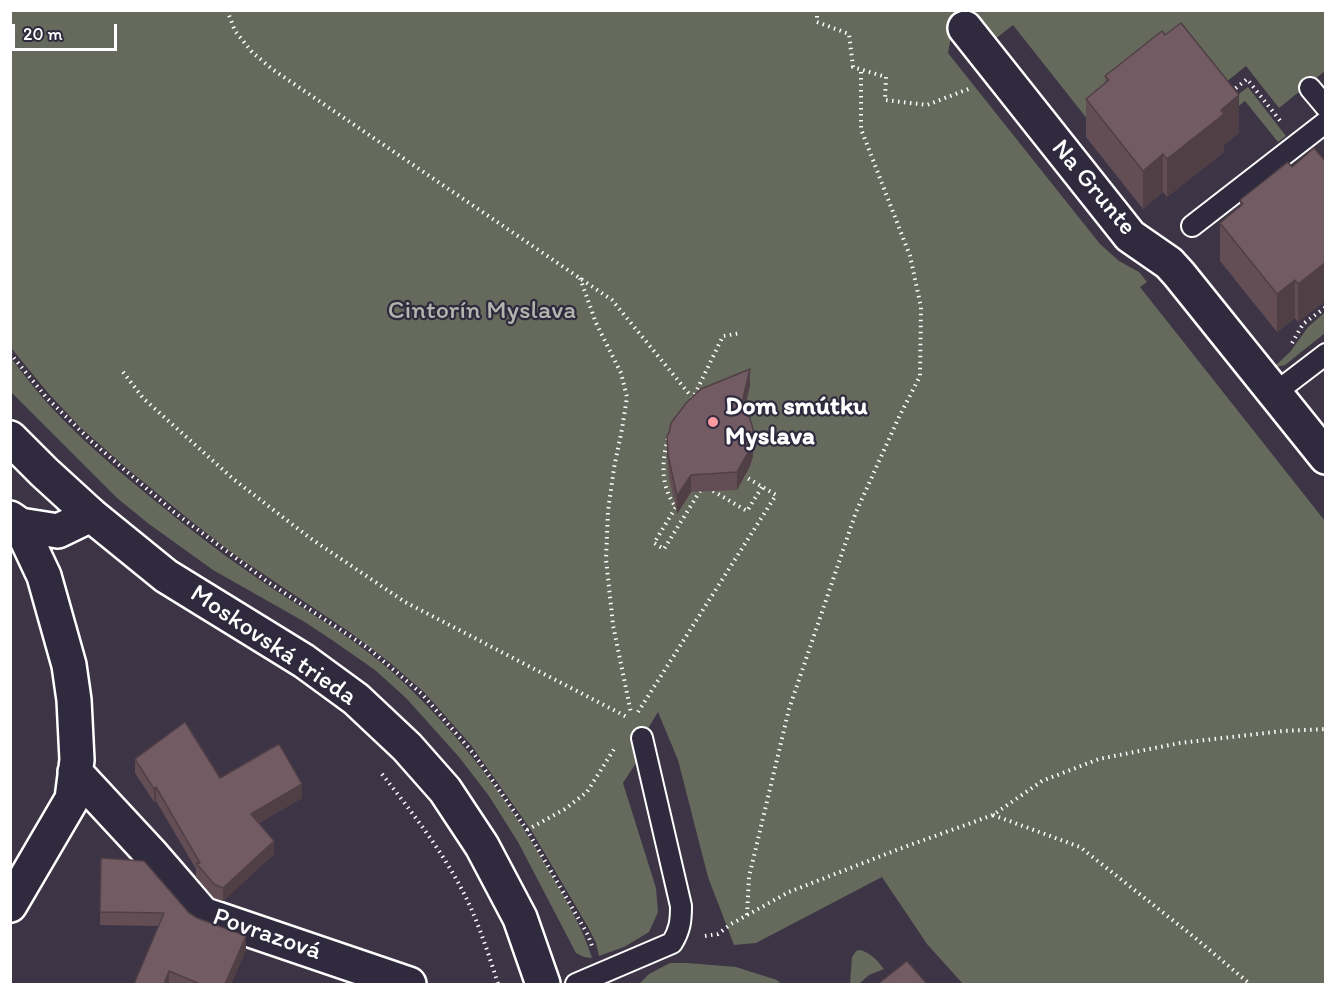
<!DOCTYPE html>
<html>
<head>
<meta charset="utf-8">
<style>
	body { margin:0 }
	#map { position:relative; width:1336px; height:995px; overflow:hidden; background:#3d3445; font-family:Itim,sans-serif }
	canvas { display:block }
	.frame { position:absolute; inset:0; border:12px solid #fff; pointer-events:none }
	.scale { position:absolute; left:12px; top:24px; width:105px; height:27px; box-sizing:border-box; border:3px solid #fff; border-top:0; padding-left:8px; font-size:18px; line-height:21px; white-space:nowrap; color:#fff; -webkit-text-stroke:4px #2f2a3d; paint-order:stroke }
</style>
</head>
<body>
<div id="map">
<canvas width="1336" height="995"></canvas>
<div class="frame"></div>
<div class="scale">20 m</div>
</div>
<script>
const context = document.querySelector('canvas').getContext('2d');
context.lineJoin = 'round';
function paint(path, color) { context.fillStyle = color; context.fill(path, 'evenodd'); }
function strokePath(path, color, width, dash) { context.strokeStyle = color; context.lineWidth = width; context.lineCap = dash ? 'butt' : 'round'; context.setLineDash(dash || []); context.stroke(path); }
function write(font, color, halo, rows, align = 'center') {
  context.font = font + ' Itim,sans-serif'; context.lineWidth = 4.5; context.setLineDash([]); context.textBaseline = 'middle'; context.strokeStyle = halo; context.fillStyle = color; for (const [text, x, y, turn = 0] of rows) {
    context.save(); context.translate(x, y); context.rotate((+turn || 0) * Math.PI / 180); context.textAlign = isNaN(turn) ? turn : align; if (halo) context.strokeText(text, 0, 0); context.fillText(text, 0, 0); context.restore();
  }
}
const green = new Path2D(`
	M10 11H1325V71L1279 108 1246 66 1215 91 1088 120 1013 25 994 40 974 19 951 37 948 53 1100 244 1119 261 1139 272 1147 282 1140 287 1325 521V984H963L927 944 882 877 756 943 734 945 708 877 678 760 658 712 635 750 638 760 623 783 656 888 658 912 649 932 624 947 599 956 596 943 588 927 531 830 471 745 424 692 388 661 351 633 235 555 191 521 130 471 80 427 49 394 11 348Z
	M1248 87 1286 136 1278 142 1245 101 1226 116 1219 109Z
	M1325 312V333L1285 365 1276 367V365L1290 352 1308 327Z
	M11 358C21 371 31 384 42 397 69 428 100 455 131 481 172 515 213 548 257 578 299 607 345 632 384 665 446 718 500 787 541 857 560 890 581 922 592 958L584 957 576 953 518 842 489 796 459 757 406 698 375 670 332 640 303 621 213 570 149 524 117 498 11 392Z
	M860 950C871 953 877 960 884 969L869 975 859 984H850L852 957 856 951Z
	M670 963H687L736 967 777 980 781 984H639L649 974Z`);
const path = new Path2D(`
	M227 10 235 31 252 52 272 69 612 300 695 401
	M817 10V22L849 34 853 67 886 77 885 100 927 105 971 88
	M1231 92 1247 79 1282 123
	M580 278 596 323 621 373 627 397 622 429 614 468 608 511 606 559 613 625 631 713
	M1292 343 1303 324 1326 307
	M10 353 46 397 91 441 174 512 268 582 368 648 422 694 474 754 527 830 588 935 592 946
	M123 372 143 398 232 478 310 538 405 602 627 717
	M692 400 723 336 741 333
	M668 439C661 462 661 488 676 507L654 543 664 549 700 491
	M713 491 747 511 762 487
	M638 712 776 495 744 476
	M382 774C414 815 448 858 470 906 481 931 490 958 498 984
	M993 815 1080 847 1194 937 1250 984
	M527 830 565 809 587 792 616 746
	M747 915 749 877 789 709 856 512 899 417 920 376 921 307 910 256 861 129V70
	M705 936 718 934 731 924 789 892 899 849 993 815 1042 781 1099 759 1180 743 1283 731 1326 729`);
const lane = new Path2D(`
	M1310 88 1326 107
	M1192 226 1326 122
	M1275 393 1326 354
	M576 984 672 943C680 930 681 921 681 906L642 738`);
const street = new Path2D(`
	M965 28 1130 236 1169 263 1179 274 1326 457
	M10 518 20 525 58 531 91 515
	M75 772 152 855 203 914 409 984
	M10 905 72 799 77 760 74 700 69 665 44 576 20 525`);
const secondary = new Path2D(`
	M10 438 44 472 91 515 166 576 304 661 356 699 407 747 445 790 482 846 520 918 543 984`);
const wall = new Path2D(`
	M1105 76 1239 133 1224 145V152L1167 197 1163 192 1143 209 1086 137V99L1105 83Z
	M1326 162V300L1298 322 1295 318 1277 332 1220 261V223L1240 207V200L1292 167Z
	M750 386 745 407 753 456 750 466 737 490 691 492 677 514 668 472 667 435Z
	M135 759 220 778 302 798 259 823 274 854 223 901 214 898 196 877V869L156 801 154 802 135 773Z
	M101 858 189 913 246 950 231 984H134L158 926 100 925Z`);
const shadedWall = new Path2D(`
	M1239 95V133L1224 145V152L1167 197V159L1221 110Z
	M1163 154V192L1143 209V171Z
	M1326 262V300L1298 322V284Z
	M1295 280V318L1277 332V294Z
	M750 369V386L742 420V403Z
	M753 439V456L750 466 737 490V472Z
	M691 475V492L677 514V496Z
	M302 784V798L251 827V814Z
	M156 787V801L154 802V789Z
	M274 841V854L223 901V888Z
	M246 936V950L231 984H225Z
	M169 971V984H164Z`);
const building = new Path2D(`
	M1181 23 1239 95 1221 110 1224 114 1167 159 1163 154 1143 171 1086 99 1109 80 1105 76 1162 31 1165 35Z
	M1314 148 1326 162V262L1298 284 1295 280 1277 294 1220 223 1243 204 1240 200 1288 162 1292 167Z
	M750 369 742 403 748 412 753 429V439L750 449 737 472 691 475 677 496 668 455 667 435 669 433 671 423 687 402 701 389Z
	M185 722 220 778 279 744 302 784 251 814 274 841 223 888 214 884 196 863H200L156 787 154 789 135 759Z
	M101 858 144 861 189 913 197 918 246 936 225 984H200L169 971 164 984H134L164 913 100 912Z
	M907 961 927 984H878Z`);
const markers = [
	[713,422,6,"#ff9aa2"]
];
const streetNames = [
	["Na Grunte",1093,188,50],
	["Moskovská trieda",273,646,34],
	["Povrazová",267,935,19]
];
const parkNames = [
	["Cintorín Myslava",482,311]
];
const poiNames = [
	["Dom smútku",725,407],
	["Myslava",725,437]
];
paint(green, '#656a5c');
strokePath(lane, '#fff', 24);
strokePath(street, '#fff', 38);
strokePath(secondary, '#fff', 38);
strokePath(path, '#fff', 4, [1.5, 4.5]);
strokePath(lane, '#2f2a3d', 20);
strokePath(street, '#2f2a3d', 33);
strokePath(secondary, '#2f2a3d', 33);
paint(wall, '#634e56');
paint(shadedWall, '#504046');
paint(building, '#735b64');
strokePath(building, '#504046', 1.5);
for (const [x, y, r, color] of markers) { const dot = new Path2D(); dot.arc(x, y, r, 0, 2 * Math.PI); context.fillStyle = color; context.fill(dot); strokePath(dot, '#2f2a3d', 2); }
write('26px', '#fff', '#2f2a3d', streetNames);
write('26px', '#b2b4ae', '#2f2a3d', parkNames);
write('bold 26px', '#fff', '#2f2a3d', poiNames, 'left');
</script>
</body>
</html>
